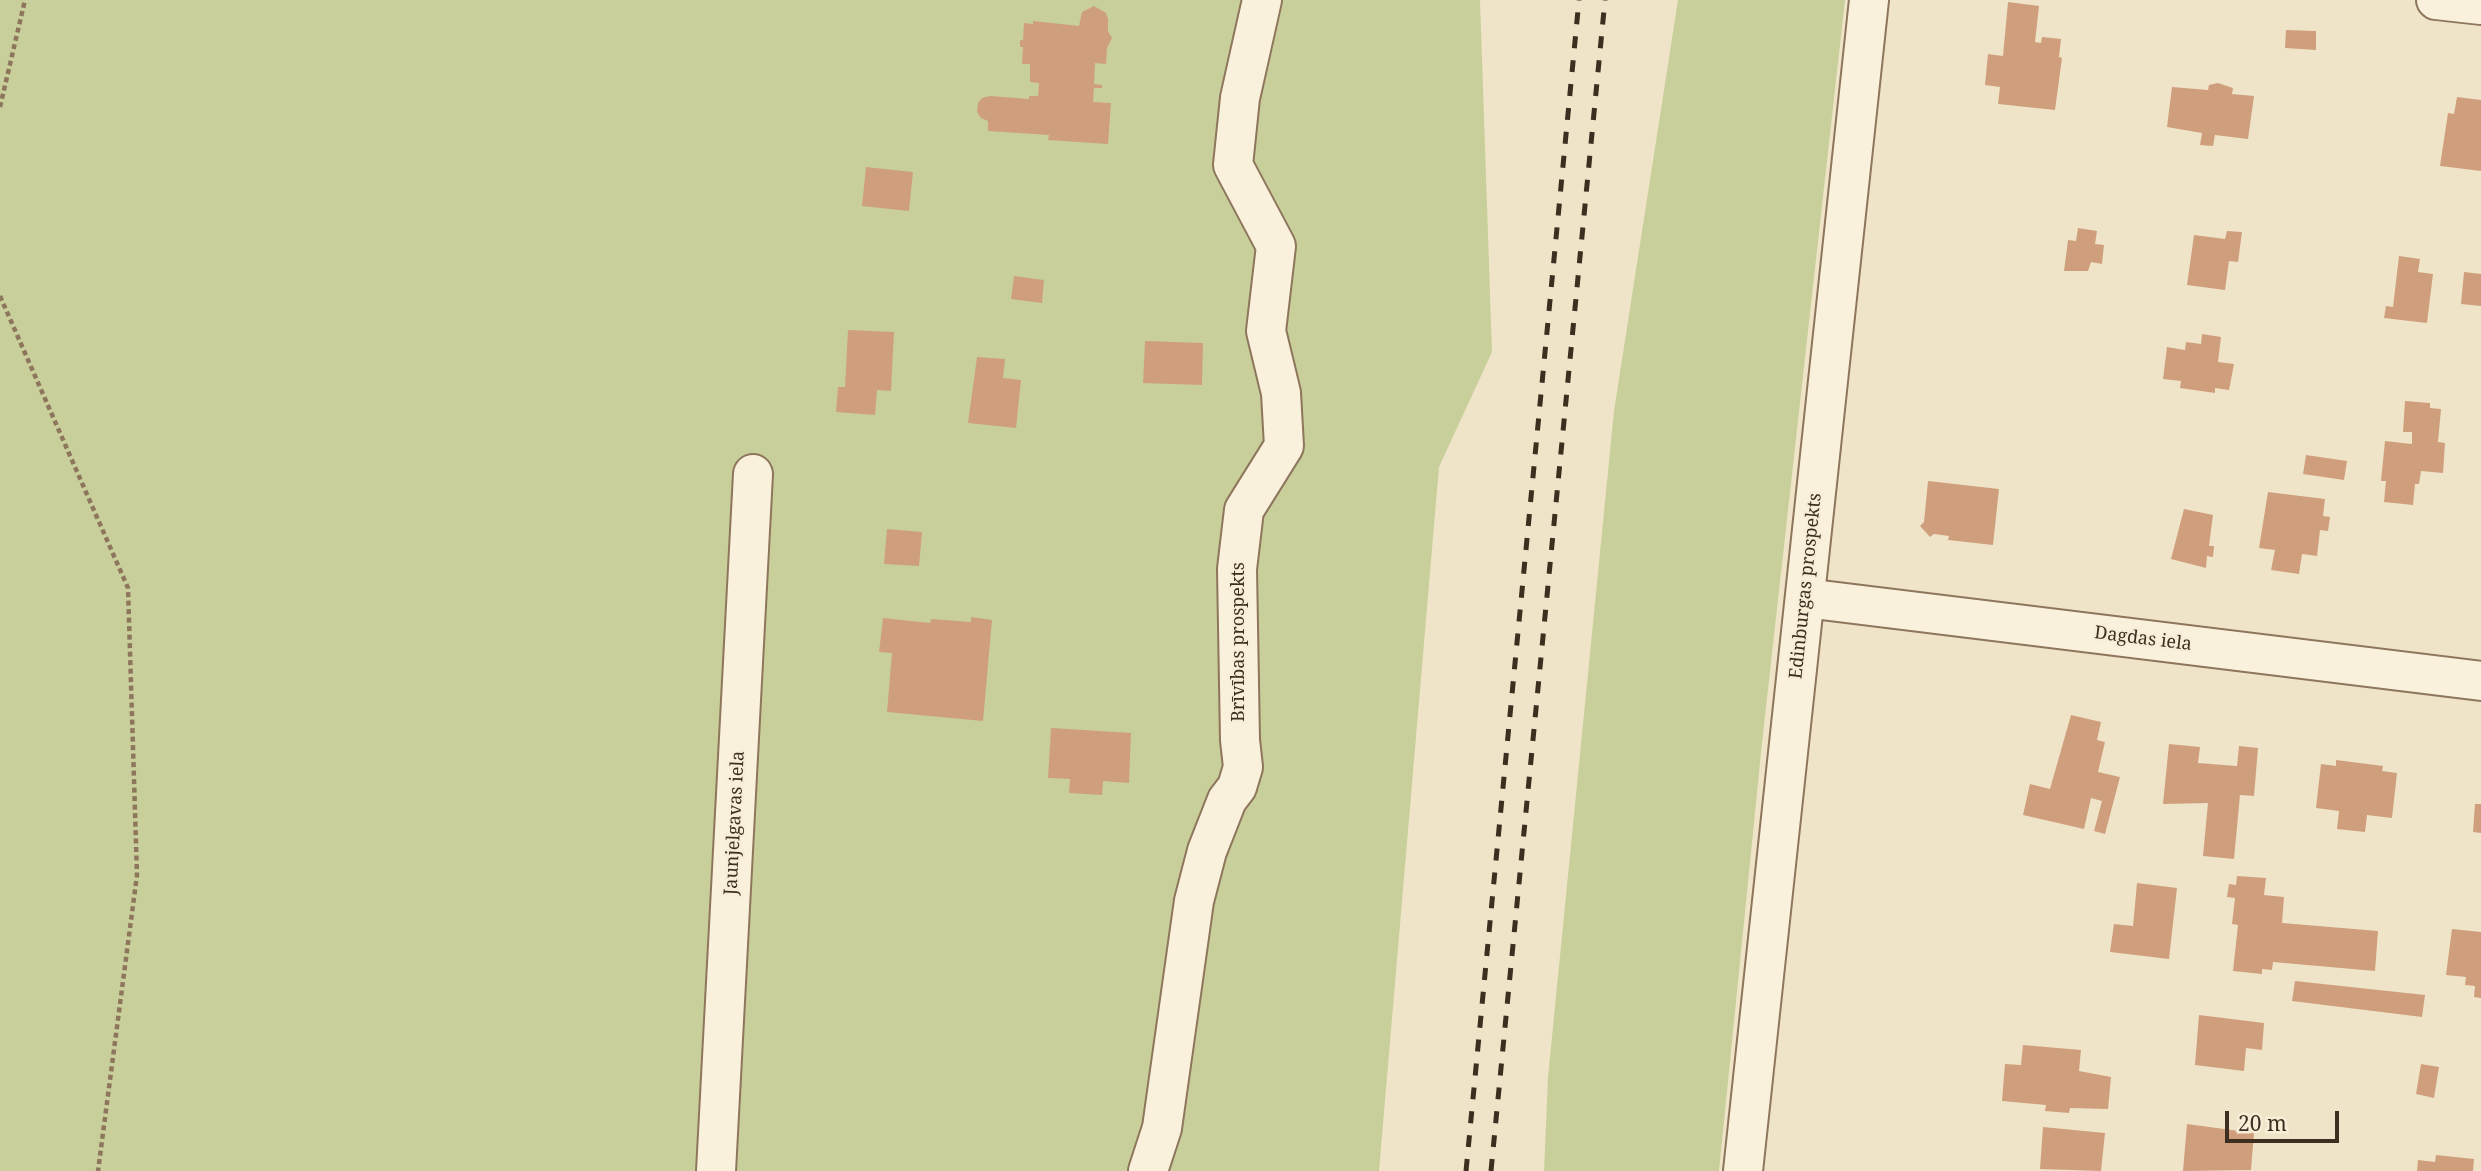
<!DOCTYPE html>
<html>
<head>
<meta charset="utf-8">
<style>
	body { margin:0 }
	#map { position:relative; width:2481px; height:1171px; overflow:hidden; background:#f0e4c8; font-family:"Noto Serif",serif }
	canvas { display:block }
	.scale { position:absolute; left:2225px; top:1111px; width:114px; height:32px; box-sizing:border-box; border:4px solid #3d2e20; border-top:0; padding-left:9px; font-size:21px; line-height:24px; white-space:nowrap; color:#3d2e20; -webkit-text-stroke:5px #f7eed8; paint-order:stroke }
</style>
</head>
<body>
<div id="map">
<canvas width="2481" height="1171"></canvas>
<div class="scale">20 m</div>
</div>
<script>
const context = document.querySelector('canvas').getContext('2d');
context.lineJoin = 'round';
function paint(path, color) { context.fillStyle = color; context.fill(path, 'evenodd'); }
function strokePath(path, color, width, dash) { context.strokeStyle = color; context.lineWidth = width; context.lineCap = dash ? 'butt' : 'round'; context.setLineDash(dash || []); context.stroke(path); }
function write(font, color, halo, rows, align = 'center') {
  context.font = font + ' "Noto Serif",serif'; context.lineWidth = 5; context.setLineDash([]); context.textBaseline = 'middle'; context.strokeStyle = halo; context.fillStyle = color; for (const [text, x, y, turn = 0] of rows) {
    context.save(); context.translate(x, y); context.rotate((+turn || 0) * Math.PI / 180); context.textAlign = isNaN(turn) ? turn : align; if (halo) context.strokeText(text, 0, 0); context.fillText(text, 0, 0); context.restore();
  }
}
const green = new Path2D(`
	M0 0H1480L1492 352 1439 467 1379 1171H0Z
	M1678 0H1845L1762 743 1719 1171H1544L1548 1077 1614 411Z`);
const building = new Path2D(`
	M2008 2 2039 6 2035 42 2041 43 2042 37 2061 39 2059 57 2062 58 2055 110 1998 104 2000 87 1985 85 1988 54 2003 56Z
	M1094 6 1106 13 1108 19V31L1112 38 1107 48 1106 64 1095 63 1094 84 1102 85V88H1094L1093 102 1111 103 1108 144 1048 140 1049 135 988 131V121L981 118 977 112 978 103 982 98 990 96 1029 99V96H1038L1039 83 1030 82V64H1022L1023 47H1020V40H1023L1024 23 1033 24V21L1079 26 1082 12Z
	M2286 30 2316 31V50L2285 48Z
	M2218 83 2233 88 2232 94 2254 96 2248 139 2215 135 2213 146 2200 145 2202 133 2167 127 2172 87 2208 90 2209 85Z
	M2457 97 2481 100V171L2440 166 2448 113 2454 114Z
	M866 167 913 172 909 211 862 206Z
	M2078 228 2097 231 2095 244 2104 245 2102 264 2091 262 2088 271H2064L2068 240 2076 241Z
	M2227 231 2242 232 2238 262 2229 261 2225 290 2187 285 2194 235 2225 239Z
	M2399 256 2420 259 2418 272 2433 274 2427 323 2384 318 2386 306 2393 307Z
	M2464 272 2481 274V306L2461 304Z
	M1014 276 1044 280 1042 303 1011 299Z
	M848 330 894 332 891 391 877 390 875 415 836 412 838 387H845Z
	M2202 334 2221 337 2218 362 2234 364 2229 390 2215 388V393L2180 388 2181 381 2163 379 2167 347 2185 350 2186 342 2201 344Z
	M1145 341 1203 343 1202 385 1143 383Z
	M977 357 1005 359 1003 378 1021 380 1016 428 968 423Z
	M2405 401 2430 403V408L2441 409 2438 442 2445 443 2443 473 2421 471 2419 484H2415L2413 505 2384 502 2386 481H2381L2385 441 2412 444V432H2403Z
	M2306 455 2347 461 2344 480 2303 474Z
	M1928 481 1999 489 1993 545 1948 540 1949 536 1934 534 1930 537 1920 526 1924 522Z
	M2268 492 2325 499 2323 516 2330 517 2328 531 2320 530 2317 556 2302 554 2299 574 2271 570 2275 550 2259 548Z
	M2184 509 2213 515 2209 546H2214L2213 557 2207 556 2206 568 2171 559Z
	M887 529 922 532 919 566 884 564Z
	M971 617 992 620 983 721 887 712 892 653 879 652 883 618 930 623 931 619 971 622Z
	M2071 715 2101 722 2097 740 2105 742 2098 772 2120 777 2105 834 2094 831 2102 801 2091 798 2084 829 2023 815 2030 784 2050 789Z
	M1051 728 1131 733 1129 783 1103 781 1102 795 1069 793 1070 779 1048 778Z
	M2169 744 2200 747 2198 763 2237 766 2239 746 2258 748 2254 796 2240 795 2234 859 2203 856 2208 803 2163 804Z
	M2336 760 2383 766 2382 771 2397 773 2392 818 2367 815 2365 832 2337 829 2339 811 2316 808 2321 764 2336 766Z
	M2475 804H2481V833L2473 832Z
	M2237 876 2266 878 2264 895 2284 897 2282 923 2378 931 2375 971 2273 962 2272 970 2262 969V974L2233 971 2238 925 2232 924 2235 898 2227 897 2229 884 2236 885Z
	M2137 883 2177 888 2169 959 2110 952 2114 924 2133 926Z
	M2452 929 2481 932V998L2474 997 2475 986 2465 985 2466 977 2446 975Z
	M2295 981 2425 995 2422 1017 2292 1001Z
	M2199 1015 2264 1023 2262 1050 2246 1048 2244 1071 2195 1065Z
	M2023 1045 2081 1050 2079 1071 2111 1077 2108 1109 2070 1108 2069 1113 2045 1111 2046 1105 2002 1101 2005 1064 2021 1065Z
	M2421 1064 2439 1067 2434 1098 2416 1094Z
	M2187 1124 2254 1133 2251 1170 2183 1171Z
	M2043 1127 2105 1133 2101 1171 2040 1169Z
	M2436 1155 2474 1159 2473 1171H2417L2418 1160 2435 1162Z`);
const path = new Path2D(`
	M0 107 25 0
	M0 296 128 588 137 875 98 1171`);
const minor = new Path2D(`
	M2436 0 2481 5
	M1805 598 2481 681
	M716 1171 753 474
	M1148 1171 1162 1128 1194 901 1207 851 1227 800 1237 787 1243 767 1240 740 1237 569 1244 510 1284 446 1281 393 1266 331 1276 246 1233 165 1240 98 1262 0
	M1743 1171 1869 0`);
const rail = new Path2D(`
	M1466 1171 1579 0
	M1491 1171 1605 0`);
const streetNames = [
	["Edinburgas prospekts",1806,586,-84],
	["Dagdas iela",2143,639,7],
	["Brīvības prospekts",1239,642,-90],
	["Jaunjelgavas iela",735,823,-87]
];
paint(green, '#c9cf9b');
paint(building, '#cf9f7d');
strokePath(minor, '#8d765c', 42);
strokePath(path, '#8d765c', 4.5, [5, 3.5]);
strokePath(minor, '#faf1dc', 38);
strokePath(rail, '#3d2e20', 5, [12, 12]);
write('18px', '#3d2e20', '#f7eed8', streetNames);
</script>
</body>
</html>
